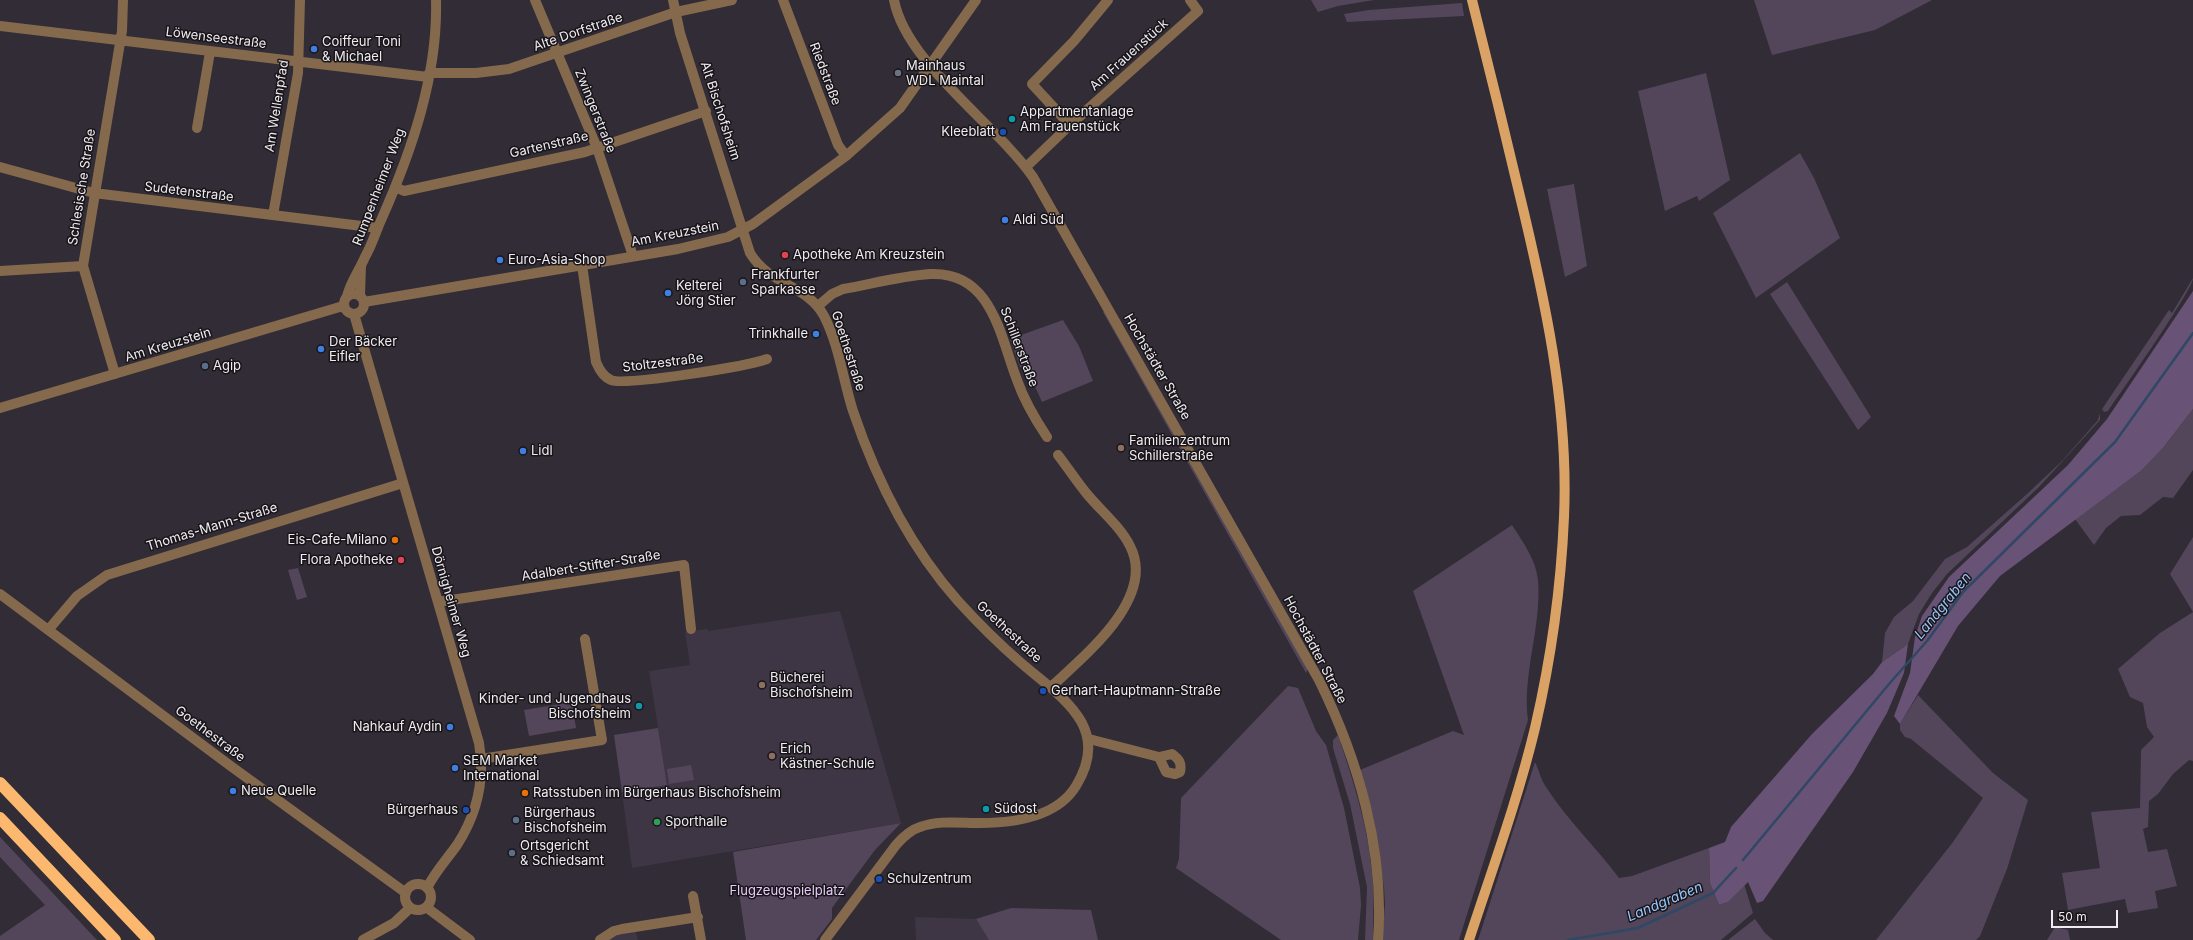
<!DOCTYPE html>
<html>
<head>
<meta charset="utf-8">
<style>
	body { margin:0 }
	#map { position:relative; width:2193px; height:940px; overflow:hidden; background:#312c35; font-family:Inter,sans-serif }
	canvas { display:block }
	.scale { position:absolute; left:2051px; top:910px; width:67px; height:18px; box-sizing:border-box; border:2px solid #efebf1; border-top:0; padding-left:5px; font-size:12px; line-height:14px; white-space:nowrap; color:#efebf1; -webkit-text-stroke:3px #181519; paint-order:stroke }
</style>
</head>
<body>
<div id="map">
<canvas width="2193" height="940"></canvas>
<div class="scale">50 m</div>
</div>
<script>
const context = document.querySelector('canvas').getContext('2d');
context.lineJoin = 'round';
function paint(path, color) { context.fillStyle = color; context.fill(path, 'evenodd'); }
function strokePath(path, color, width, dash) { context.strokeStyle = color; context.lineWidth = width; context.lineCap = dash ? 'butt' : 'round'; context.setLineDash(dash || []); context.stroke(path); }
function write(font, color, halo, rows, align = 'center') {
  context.font = font + ' Inter,sans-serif'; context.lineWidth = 3; context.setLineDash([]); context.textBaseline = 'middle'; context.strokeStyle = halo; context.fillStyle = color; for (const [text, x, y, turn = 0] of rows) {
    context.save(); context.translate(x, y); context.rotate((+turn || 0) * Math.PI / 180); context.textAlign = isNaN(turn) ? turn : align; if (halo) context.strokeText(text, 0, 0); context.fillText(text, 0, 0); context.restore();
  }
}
const built = new Path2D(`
	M840 611 901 823 632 868 622 792 667 784 649 671 690 665 685 632 707 629 708 631Z
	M915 917 976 919 989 940H916Z
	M636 932 638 940H608L620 934Z`);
const green = new Path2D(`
	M1311 0H1374L1338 6 1318 12Z
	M1754 0H1932L1875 30 1772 55Z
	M1462 3 1464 16 1347 22 1344 14 1369 10Z
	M1706 73 1730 180 1699 201 1697 196 1665 211 1638 91Z
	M1800 153 1814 178 1840 238 1756 298 1713 213Z
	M1574 184 1587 266 1565 277 1547 189Z
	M2193 278C2193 290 2121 392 2108 411L2104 412 2102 409 2169 310 2172 313Z
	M1787 282 1871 417 1858 430 1770 294Z
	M1106 310 1308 668 1306 673 1103 312Z
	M1063 320 1079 346 1093 381 1042 402 1027 369 1020 367 1010 339Z
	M2193 409V470L2173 498 2163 497 2140 515 2121 516 2106 528 2094 545 2075 519 2142 470 2163 448Z
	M2100 413V420L2039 487 1947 574 1932 593 1919 614 1908 644 1882 662 1885 633 1894 617 1913 601 1945 559 1967 547 2027 494 2063 460 2098 420Z
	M1512 525C1523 542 1536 560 1538 580 1542 626 1522 674 1528 720L1459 940H1382L1385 905 1384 886 1360 770 1453 731 1464 735 1413 591Z
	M2193 537V761L2189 760 2173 774 2158 794 2149 801 2148 827 2143 829 2148 852 2167 849 2177 886 2155 891 2158 908 2128 913 2125 899 2068 910 2062 873 2100 868 2091 812 2140 808 2141 750 2154 737 2147 727 2143 703 2130 697 2118 669 2160 633 2193 612 2170 574Z
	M298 568 307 597 297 600 288 570Z
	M1288 686 1298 688 1316 731 1326 745 1344 808 1360 888 1361 905 1358 940H1281L1176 868 1179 859 1181 798Z
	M1918 695 1993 773 2028 800 2007 869 1980 936 1976 940H1876L1953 842 1983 798 1911 739 1905 737 1900 730V724Z
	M572 702 576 728 529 736 524 710Z
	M658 728 667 785 622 792 614 735Z
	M1338 735C1354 783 1370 833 1373 884 1374 903 1373 922 1373 940H1365L1367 887 1350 804 1333 748V740Z
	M1535 762C1539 770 1541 780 1546 787 1567 820 1596 847 1619 878L1632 876 1709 848 1710 883 1719 905 1728 902 1744 884 1753 913 1721 940H1478Z
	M691 765 694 780 669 784 667 769Z
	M901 823 875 850 832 908V919L816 940H746L733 852Z
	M0 837 97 940H0V936L45 905 0 857Z
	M1011 908 1091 910 1098 940H989L976 919Z
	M1755 919 1765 933 1773 940H1728Z
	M2055 927 2068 930 2070 940H2047Z`);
const forest = new Path2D(`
	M2193 291V409L2163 448 2142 470 2000 576 1958 626 1900 724 1894 716 1910 673 1915 637 1922 616 1949 577 2068 465 2107 419Z
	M1908 644 1904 673 1887 713 1853 772 1763 901 1757 903 1748 882 1728 902 1719 905 1710 883 1709 848 1725 842 1731 827 1812 734 1873 674 1882 662Z`);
const stream = new Path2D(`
	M1743 860 1889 684 1927 641 1963 592 2115 442 2193 333
	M1568 940 1638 928 1713 893 1736 868`);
const minor = new Path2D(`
	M535 0 597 148 633 256
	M673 0 680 33 750 253C770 286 808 285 824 316 839 345 843 380 853 411 876 479 910 547 958 601 978 623 998 643 1020 662 1059 696 1113 726 1076 786 1057 817 1013 823 980 823 960 823 939 820 920 827 910 830 903 837 896 845L825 940
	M783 0 838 145 846 156
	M894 0C906 63 995 123 1033 177L1319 680C1358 759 1385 851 1378 940
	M0 26 428 77
	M429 73H476L509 69 676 12 732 0
	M1070 125 1032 84 1074 41 1108 0
	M197 128 210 52
	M0 167 94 193 378 228
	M1026 167 1070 125 1198 11 1190 0
	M395 187 404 191 585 152 706 111
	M273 215 298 73 300 0
	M582 265 596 362C599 369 603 377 611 380 625 386 749 366 767 359
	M0 271 83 266
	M344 304a10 10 0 1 1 20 0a10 10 0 1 1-20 0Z
	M360 295 361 266
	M347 296C351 281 359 271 365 257 372 245 376 231 382 218 412 150 438 75 436 0
	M364 302 678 249 728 237 753 224 846 156 900 108 976 0
	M818 306 832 294 843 289C871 284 901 276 930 274 992 271 1000 336 1017 380 1024 400 1035 419 1047 437
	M354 314 479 743C485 779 477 814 457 845 447 859 435 872 427 888
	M115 374 83 266 122 31 123 0
	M0 408 343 306
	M0 594 232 767 406 893
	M438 602 684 565 691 629
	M49 629 77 596 107 575 403 483
	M1051 687C1084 656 1157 598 1130 546 1120 526 1101 511 1087 494 1077 482 1068 468 1058 455
	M1089 739 1159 757 1172 754C1179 759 1182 763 1180 772L1175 774 1166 772 1159 757
	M481 759 602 740 585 639
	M405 897a13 13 0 1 1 26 0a13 13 0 1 1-26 0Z
	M693 896 701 940
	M426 907 470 940
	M363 940 394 923 410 908
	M600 940 614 931 622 929 698 917`);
const major = new Path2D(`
	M1469 940C1492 870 1518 799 1535 728 1551 659 1561 588 1564 517 1569 406 1544 295 1518 188 1503 125 1488 63 1472 0`);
const highway = new Path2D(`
	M0 783 149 940
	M0 818 115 940`);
const markers = [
	[314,49,4,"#3f7fe0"],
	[898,73,4,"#6b7280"],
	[1012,119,4,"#0f9aa8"],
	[1003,132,4,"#1a4fb4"],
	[1005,220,4,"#3f7fe0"],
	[785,255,4,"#e0444e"],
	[500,260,4,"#3f7fe0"],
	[743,282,4,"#5c6f8a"],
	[668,293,4,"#3f7fe0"],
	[816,334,4,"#3f7fe0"],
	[321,349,4,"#3f7fe0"],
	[205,366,4,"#5c6f8a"],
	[1121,448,4,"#8d6e63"],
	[523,451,4,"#3f7fe0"],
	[395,540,4,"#e8710a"],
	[401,560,4,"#e0444e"],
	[762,685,4,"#8d6e63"],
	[1043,691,4,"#1a4fb4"],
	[639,706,4,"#0f9aa8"],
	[450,727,4,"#3f7fe0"],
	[772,756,4,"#8d6e63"],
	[455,768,4,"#3f7fe0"],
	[233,791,4,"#3f7fe0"],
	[525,793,4,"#e8710a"],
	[986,809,4,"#0f9aa8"],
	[466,810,4,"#1a4fb4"],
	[516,820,4,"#5c6f8a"],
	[657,822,4,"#2e9e5b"],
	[512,853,4,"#5c6f8a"],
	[879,879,4,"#1a4fb4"]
];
const streetNames = [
	["Alte Dorfstraße",578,32,-19],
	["Löwenseestraße",216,38,7],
	["Am Frauenstück",1129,55,-42],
	["Riedstraße",825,74,69],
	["Am Wellenpfad",277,106,-81],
	["Zwingerstraße",595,111,68],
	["Alt Bischofsheim",720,111,72],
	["Gartenstraße",549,145,-13],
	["Schlesische Straße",82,187,-81],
	["Rumpenheimer Weg",379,187,-69],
	["Sudetenstraße",189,192,7],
	["Am Kreuzstein",675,234,-11],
	["Am Kreuzstein",168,345,-17],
	["Schillerstraße",1019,347,69],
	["Goethestraße",848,351,72],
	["Stoltzestraße",663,363,-7],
	["Hochstädter Straße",1157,367,60],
	["Thomas-Mann-Straße",212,527,-17],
	["Adalbert-Stifter-Straße",591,566,-9],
	["Dörnigheimer Weg",451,602,74],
	["Goethestraße",1009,632,43],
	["Hochstädter Straße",1315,650,62],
	["Goethestraße",210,734,37]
];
const poiNames = [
	["Coiffeur Toni",322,42],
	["& Michael",322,57],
	["Mainhaus",906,66],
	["WDL Maintal",906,81],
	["Appartmentanlage",1020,112],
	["Am Frauenstück",1020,127],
	["Kleeblatt",995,132,"right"],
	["Aldi Süd",1013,220],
	["Apotheke Am Kreuzstein",793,255],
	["Euro-Asia-Shop",508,260],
	["Frankfurter",751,275],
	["Sparkasse",751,290],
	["Kelterei",676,286],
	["Jörg Stier",676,301],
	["Trinkhalle",808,334,"right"],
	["Der Bäcker",329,342],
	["Eifler",329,357],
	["Agip",213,366],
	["Familienzentrum",1129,441],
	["Schillerstraße",1129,456],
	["Lidl",531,451],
	["Eis-Cafe-Milano",387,540,"right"],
	["Flora Apotheke",393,560,"right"],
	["Bücherei",770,678],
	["Bischofsheim",770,693],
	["Gerhart-Hauptmann-Straße",1051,691],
	["Kinder- und Jugendhaus",631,699,"right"],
	["Bischofsheim",631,714,"right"],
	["Nahkauf Aydin",442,727,"right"],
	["Erich",780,749],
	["Kästner-Schule",780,764],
	["SEM Market",463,761],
	["International",463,776],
	["Neue Quelle",241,791],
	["Ratsstuben im Bürgerhaus Bischofsheim",533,793],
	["Südost",994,809],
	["Bürgerhaus",458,810,"right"],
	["Bürgerhaus",524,813],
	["Bischofsheim",524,828],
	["Sporthalle",665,822],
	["Ortsgericht",520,846],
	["& Schiedsamt",520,861],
	["Schulzentrum",887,879]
];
const parkNames = [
	["Flugzeugspielplatz",787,891]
];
const waterNames = [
	["Landgraben",1943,606,-51],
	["Landgraben",1665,902,-23]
];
paint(built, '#3e3644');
paint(green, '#53465b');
paint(forest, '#685275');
strokePath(stream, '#2f4866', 2.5);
strokePath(minor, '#84694d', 10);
strokePath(major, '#daa265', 10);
strokePath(highway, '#fcb86e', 12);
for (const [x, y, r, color] of markers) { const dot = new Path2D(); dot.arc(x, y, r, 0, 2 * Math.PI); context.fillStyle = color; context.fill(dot); strokePath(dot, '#181519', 1.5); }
write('13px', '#efebf1', '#181519', streetNames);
write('13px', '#efebf1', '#181519', poiNames, 'left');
write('13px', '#e8cafa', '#181519', parkNames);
write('italic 14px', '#99c6fc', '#181519', waterNames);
</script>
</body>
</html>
